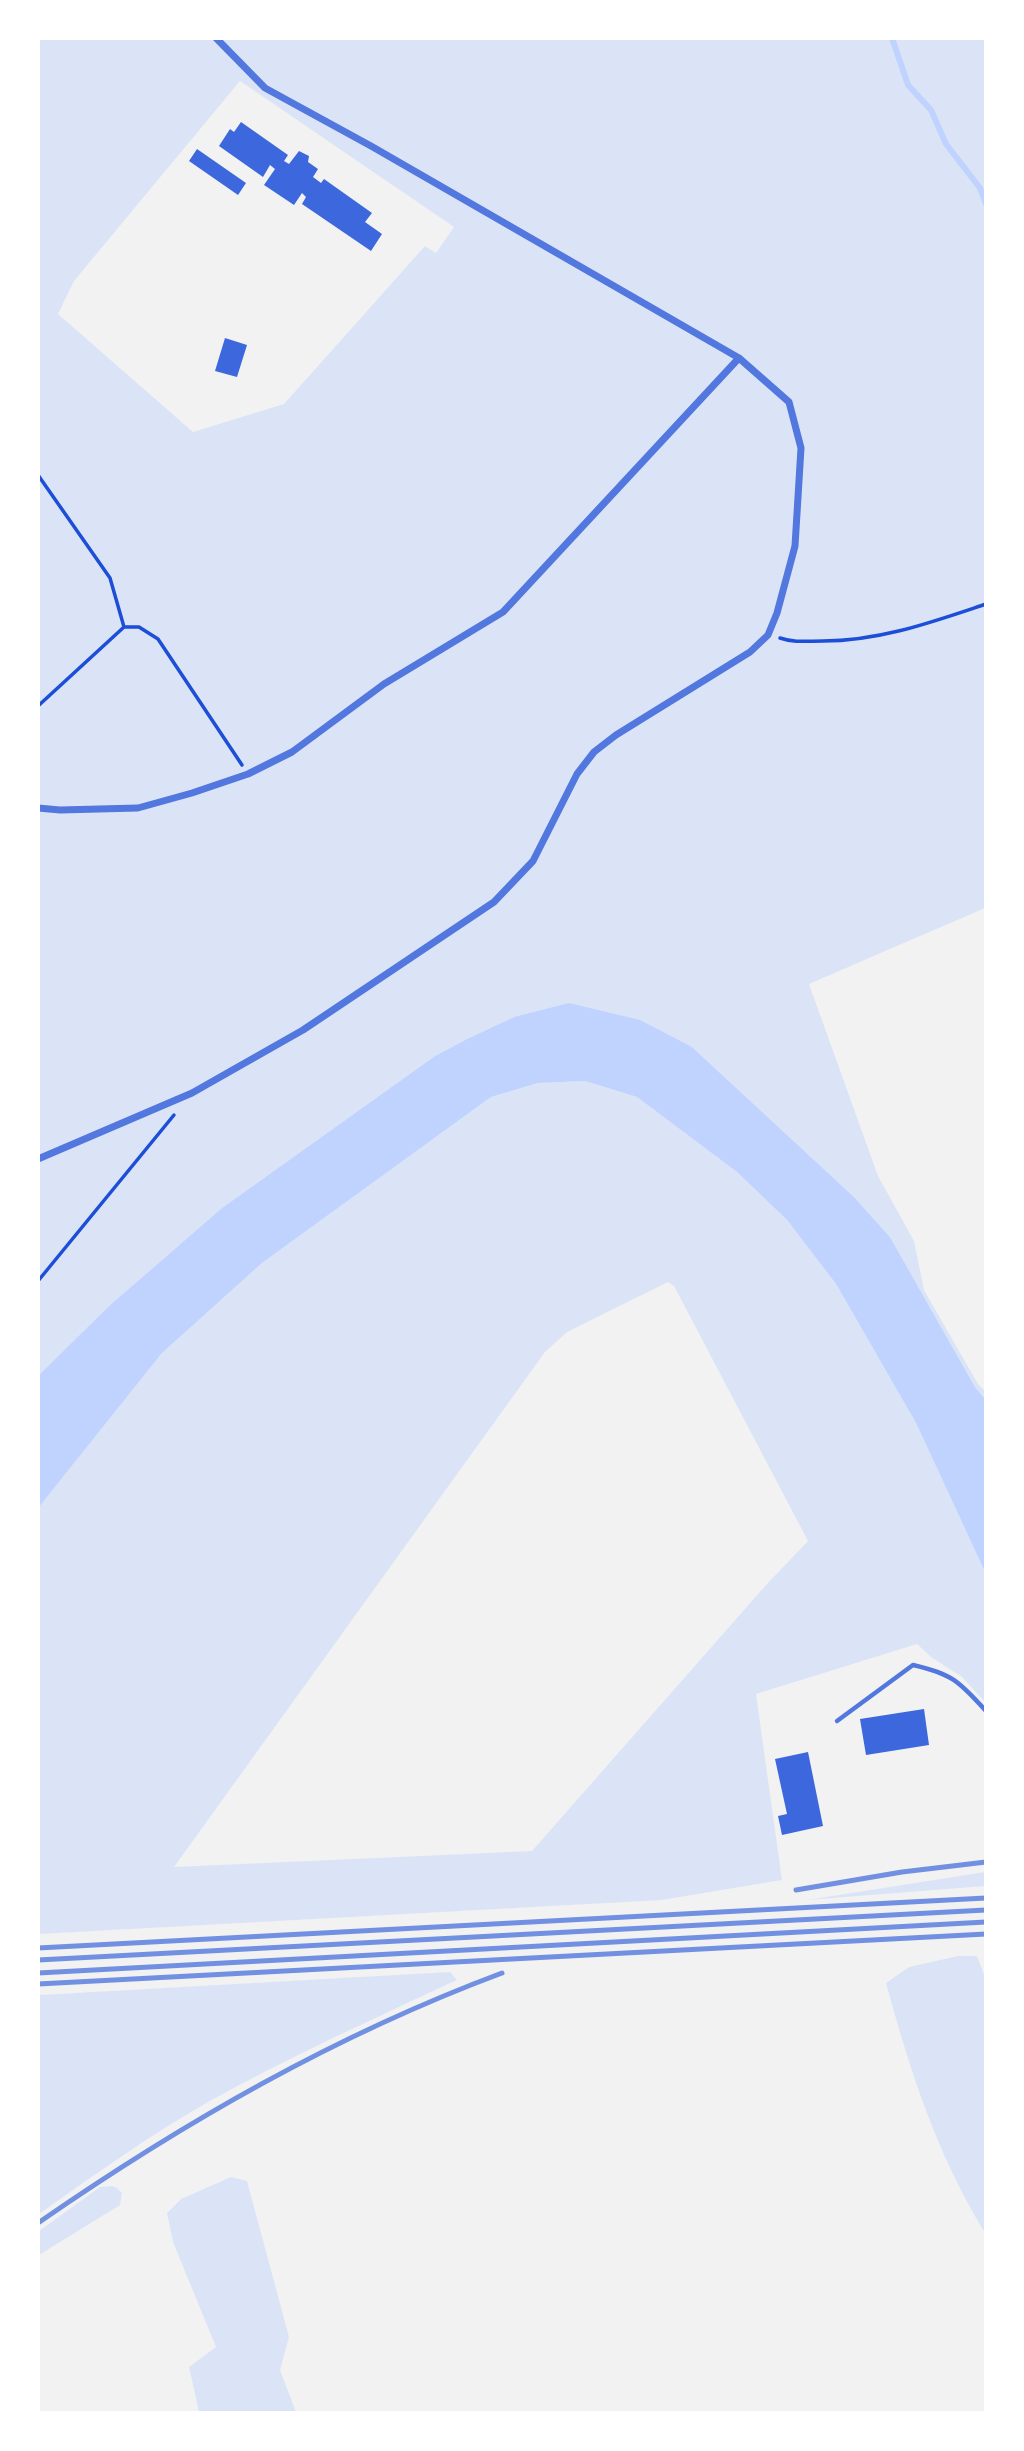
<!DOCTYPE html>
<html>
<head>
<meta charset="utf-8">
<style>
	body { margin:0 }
	#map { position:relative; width:1024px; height:2451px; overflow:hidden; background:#f2f2f2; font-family:Signika,sans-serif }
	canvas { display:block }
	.frame { position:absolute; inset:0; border:40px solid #fff; pointer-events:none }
</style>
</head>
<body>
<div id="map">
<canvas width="1024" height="2451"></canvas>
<div class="frame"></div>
</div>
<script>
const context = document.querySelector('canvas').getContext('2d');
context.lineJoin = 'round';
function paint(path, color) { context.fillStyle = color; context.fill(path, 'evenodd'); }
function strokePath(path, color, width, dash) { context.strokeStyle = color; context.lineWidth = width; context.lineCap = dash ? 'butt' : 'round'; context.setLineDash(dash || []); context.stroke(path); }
const green = new Path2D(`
	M39 39H985V908L809 984 878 1176 914 1241 924 1290 978 1384 985 1391V1399L975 1387 890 1237 854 1197 692 1047 514 1017 467 1039 435 1056 222 1208 109 1306 39 1375ZM240 81 454 227 436 253 425 246 284 404 193 432 58 314 74 281Z
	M585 1081 637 1097 737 1172 787 1220 836 1284 916 1423 985 1572V1702L962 1677 931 1657 917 1644 756 1694 782 1880 662 1900 39 1934V1507L162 1353 262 1263 491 1097 538 1083ZM668 1282 674 1286 808 1541 766 1585 532 1851 174 1867 545 1352 567 1332Z
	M985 1872V1886L807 1900Z
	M958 1956H977L985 1977V2233C936 2152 911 2074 886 1983L909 1967Z
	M450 1972 457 1980C373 2019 289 2057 208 2102 149 2136 94 2175 39 2214V1995Z
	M231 2177 247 2181 289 2337 280 2370 296 2412H199L189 2367 216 2347 173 2242 167 2213 181 2199Z
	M112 2186 117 2188 122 2193 120 2205 39 2255V2231L100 2187Z`);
const water = new Path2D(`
	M569 1003 640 1020 692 1047 854 1197 890 1237 975 1387 985 1399V1572L916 1423 836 1284 787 1220 737 1172 637 1097 585 1081 538 1083 491 1097 262 1263 162 1353 39 1507V1375L109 1306 222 1208 435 1056 467 1039 514 1017Z`);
const stream = new Path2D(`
	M892 38 908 85 931 110 946 144 980 188 986 204`);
const building = new Path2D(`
	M241 122 288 155 284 161 289 164 299 151 309 156 308 162 318 169 313 177 321 183 324 179 372 213 365 222 382 234 371 251 302 204 306 197 302 193 294 205 264 185 275 169 270 165 263 177 219 146 230 129 234 132Z
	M197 149 246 183 238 195 189 161Z
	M225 338 247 345 237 377 215 371Z
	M924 1709 929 1745 866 1755 860 1719Z
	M808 1752 823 1826 782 1835 778 1816 787 1814 775 1759Z`);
const path = new Path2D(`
	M38 475 110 578 124 627H139L158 639 242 765
	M780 638C794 643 808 641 823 641 880 641 932 622 986 604
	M38 706 124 627
	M38 1281 174 1115`);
const service = new Path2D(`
	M837 1721 913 1665C952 1674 959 1681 986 1711`);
const minor = new Path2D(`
	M38 808 60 810 138 808 192 793 248 774 292 752 384 684 503 612 739 358
	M38 1159 192 1093 303 1030 494 902 533 861 577 774 594 752 616 735 750 652 768 635 777 613 795 546 801 448 789 402 739 358 371 146 265 88 216 38`);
const rail = new Path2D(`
	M796 1890 902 1872 986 1862
	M38 1948 986 1898
	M38 1960 986 1910
	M38 1973 986 1922
	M38 1984 986 1934
	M38 2223C184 2122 336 2035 502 1973`);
paint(green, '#dbe4f7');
paint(water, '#bfd3fe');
strokePath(stream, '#bfd3fe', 6);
paint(building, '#3d67dc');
strokePath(path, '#1d4ed8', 3.5);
strokePath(service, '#5277de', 4.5);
strokePath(minor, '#5277de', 7);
strokePath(rail, '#7290e2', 5);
</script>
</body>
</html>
